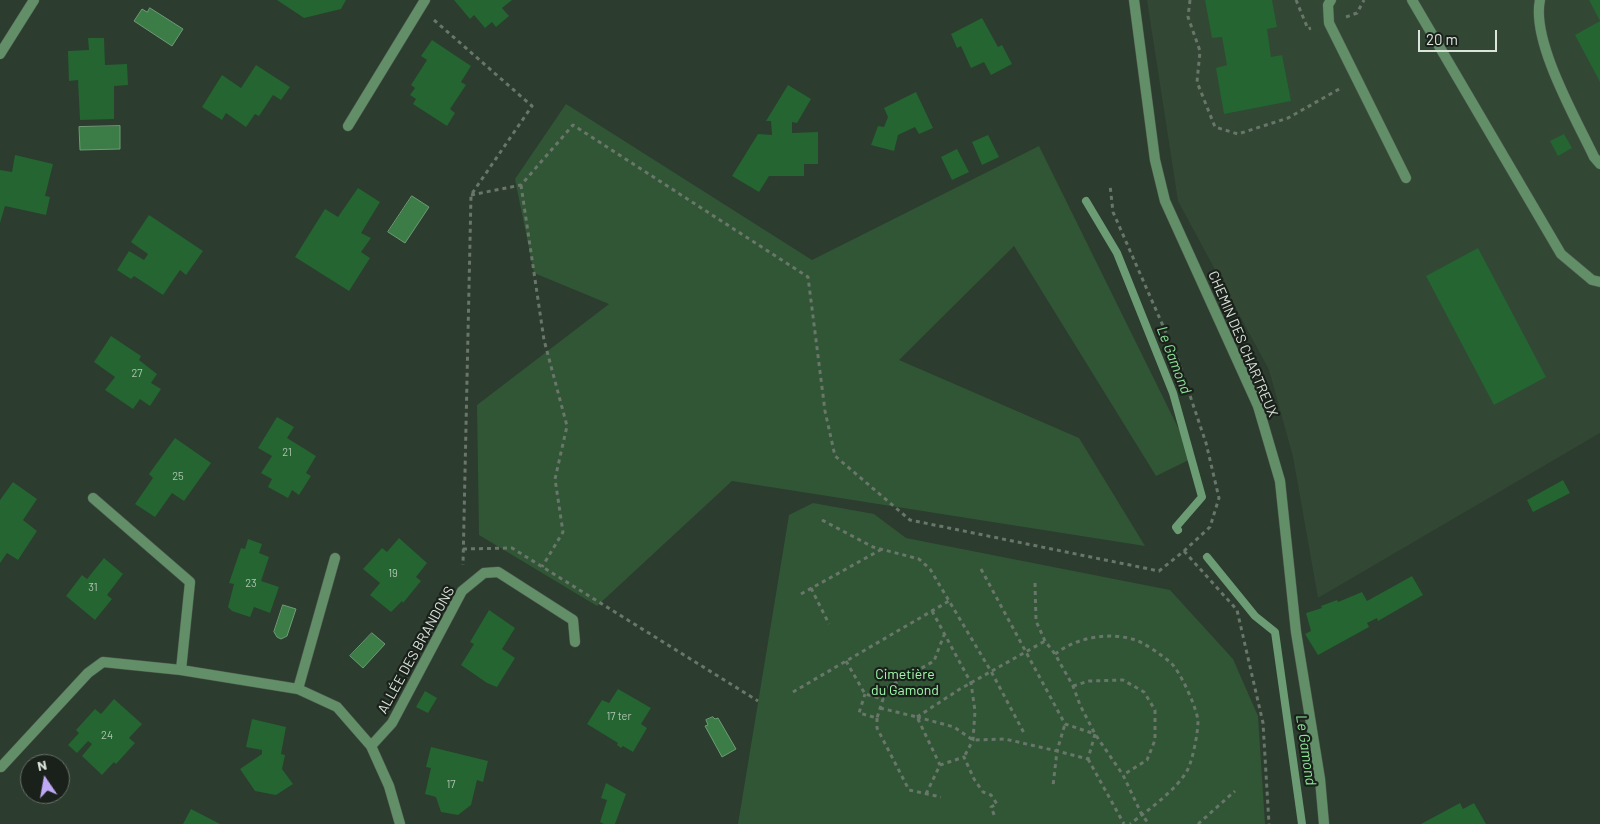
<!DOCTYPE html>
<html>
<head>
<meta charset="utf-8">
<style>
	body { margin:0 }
	#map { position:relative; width:1600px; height:824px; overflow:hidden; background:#2c3c2e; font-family:Barlow,sans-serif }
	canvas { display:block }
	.north { position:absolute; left:20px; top:754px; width:50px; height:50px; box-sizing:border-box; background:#1a211b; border:1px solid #686f68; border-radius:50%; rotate:348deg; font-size:14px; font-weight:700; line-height:20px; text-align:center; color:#dce5dc }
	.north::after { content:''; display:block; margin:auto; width:18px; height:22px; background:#bfa9f4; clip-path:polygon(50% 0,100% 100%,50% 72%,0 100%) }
	.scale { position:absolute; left:1418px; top:30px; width:79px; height:22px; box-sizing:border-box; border:2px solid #dce5dc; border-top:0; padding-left:6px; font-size:15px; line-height:18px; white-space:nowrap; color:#dce5dc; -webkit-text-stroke:4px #1a211b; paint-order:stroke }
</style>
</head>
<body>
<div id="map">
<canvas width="1600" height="824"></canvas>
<div class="north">N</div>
<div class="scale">20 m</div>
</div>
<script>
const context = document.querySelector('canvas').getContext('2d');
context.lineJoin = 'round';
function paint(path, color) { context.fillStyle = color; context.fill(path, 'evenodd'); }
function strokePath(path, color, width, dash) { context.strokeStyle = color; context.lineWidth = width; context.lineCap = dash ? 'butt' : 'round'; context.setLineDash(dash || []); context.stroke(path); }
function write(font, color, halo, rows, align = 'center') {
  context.font = font + ' Barlow,sans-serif'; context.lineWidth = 4.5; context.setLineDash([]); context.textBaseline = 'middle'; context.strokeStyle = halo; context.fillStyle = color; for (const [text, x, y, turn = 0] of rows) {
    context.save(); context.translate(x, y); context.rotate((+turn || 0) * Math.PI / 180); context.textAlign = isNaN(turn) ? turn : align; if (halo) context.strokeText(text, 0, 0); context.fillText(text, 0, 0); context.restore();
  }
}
const built = new Path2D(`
	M1147 0H1600V433L1318 598 1293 457 1269 370 1178 201Z`);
const green = new Path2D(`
	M566 104 812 260 1039 146 1193 458 1156 476 1014 246 899 360 1079 438 1145 546 732 481 597 606 479 535 477 405 609 304 534 273 515 179Z
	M813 503 874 514 906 538 1170 590 1233 659 1258 716 1265 824H738L789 515Z`);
const water = new Path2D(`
	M150 8 183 29 172 46 134 21 142 9 147 12Z
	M120 126V149L80 150 79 127Z
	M412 196 429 207 405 243 388 232Z
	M283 605 296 609 287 636 281 639 277 637 274 632Z
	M372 633 385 644 363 668 350 656Z
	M713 717 715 719 718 718 736 749 722 757 705 726 708 725 706 720Z`);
const stream = new Path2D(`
	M1086 201 1117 253 1173 393 1202 497 1176 527 1178 530
	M1207 557 1255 616 1275 632 1302 824`);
const building = new Path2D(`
	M277 0H346L341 9 304 18Z
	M454 0H512L502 8 509 16 496 27 492 22 485 28 474 15 470 19Z
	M1205 0H1272L1277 27 1267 29 1271 57 1282 55 1291 101 1224 114 1216 68 1227 65 1222 37 1212 38Z
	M1589 0H1600V82L1575 35 1600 21Z
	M982 18 998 47 1002 45 1012 64 991 75 984 62 971 68 961 46 957 48 951 34Z
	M88 38H104L105 65 127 64 128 85 114 86V119L80 120 78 80 69 81 68 51 89 50Z
	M432 40 471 66 461 82 466 85 450 109 455 113 447 126 413 104 416 99 410 95 415 88 411 85 427 60 421 56Z
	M256 65 290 87 281 100 273 95 259 116 255 114 246 127 226 113 222 120 202 107 222 75 241 88Z
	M788 85 811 99 797 123 792 122V133L818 132V164H804V176H769L759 192 732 176 758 134 772 135 771 121H766Z
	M916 92 933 128 919 134 915 127 898 135 894 151 871 145 878 126 884 127 888 117 884 108Z
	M1564 134 1572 148 1558 156 1550 141Z
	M988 135 999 157 982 165 972 142Z
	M957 149 969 172 952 180 941 157Z
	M15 155 53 164 45 196 50 197 46 215 5 206 0 223V170L12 172Z
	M358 188 380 202 361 233 371 238 361 252 370 258 349 291 295 257 325 209 338 217Z
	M149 215 203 251 186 275 180 270 163 295 134 276 131 279 117 270 129 251 144 260 148 254 131 242Z
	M1478 248 1546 377 1494 405 1426 276Z
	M111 336 141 356 139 360 157 374 151 383 161 389 150 406 140 399 133 409 105 390 115 377 94 362Z
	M277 417 294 427 287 438 316 456 306 473 311 476 299 495 292 490 288 498 268 487 272 479 261 473 272 456 258 448Z
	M175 438 211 463 184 501 172 493 155 517 135 504 153 478 149 474Z
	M1563 480 1570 493 1533 512 1527 500Z
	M13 482 37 499 23 520 37 531 18 560 7 553 0 563V500Z
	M399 538 427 563 416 577 421 581 403 603 402 601 391 612 370 595 380 583 363 569 382 548 387 552Z
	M248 539 262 544 259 553 269 557 261 581 279 587 270 613 254 607 250 617 232 611 228 607 234 584 229 583 241 548 245 549Z
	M104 558 123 574 107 595 112 599 95 620 66 596 82 575 87 579Z
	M1412 576 1423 595 1378 621 1377 618 1367 623 1369 627 1318 655 1305 634 1311 631 1306 613 1322 608 1321 606 1337 600 1338 602 1362 592 1367 601Z
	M489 610 515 628 502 649 515 658 497 687 487 683 461 665 474 644 470 642Z
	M618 689 651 708 641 724 647 728 633 752 623 746 621 748 617 745 618 743 587 724 602 700 609 703Z
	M425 691 437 698 428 713 416 707Z
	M114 699 142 724 129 738 135 743 116 764 114 762 102 775 82 756 92 744 88 741 77 753 68 745 79 733 76 730 95 709 101 714Z
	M252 719 286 727 281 754 285 755 282 769 293 784 276 795 255 791 240 769 262 754V750L246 747Z
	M431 747 488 761 483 782 477 780 471 805 458 815 441 812 436 797 425 794 431 768 426 767Z
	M606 783 626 794 615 824H604L600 822 607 800 601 798Z
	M1460 803 1463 809 1474 803 1486 824H1421Z
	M191 809 220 824H183Z`);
const path = new Path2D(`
	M1190 0 1188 17 1200 51 1197 82 1215 127 1238 134 1288 118 1341 88
	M1296 0 1308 29 1311 28
	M1346 17 1357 13 1364 0
	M434 20 532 106 471 195 463 565
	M521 185 544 340 567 426 555 479 563 532 542 567
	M471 195 521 185 573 125 808 277 825 411 835 456 910 520 1159 571 1184 551 1210 527 1219 498 1206 443 1178 360 1113 212 1110 185
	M822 520 873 547 919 559 930 569 992 673 1024 733
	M463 549 512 548 758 701
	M1184 551 1237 610 1263 723 1269 824
	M981 569 1065 724 1095 734 1088 759 1057 751 1065 724
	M1035 583 1036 621 1045 641 1055 654 1073 686 1080 705 1095 734 1123 775 1142 815 1149 824
	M811 588 829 624
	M801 594 882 549
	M932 611 971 683 975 711 973 740 964 757
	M1055 654C1076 638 1106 632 1132 639 1142 641 1162 655 1171 663 1180 671 1197 708 1198 721 1198 733 1193 758 1188 769 1178 789 1147 811 1130 824
	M846 661 865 694 883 699 877 718 859 713 865 694
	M1073 686 1089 681 1123 680 1144 692 1155 710V740L1147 760 1123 775
	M793 692 949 601
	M873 696 934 661 944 635
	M880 708 917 717 940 765
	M917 717 954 727 973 740 1005 739 1057 751 1053 786
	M917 717 960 689 1045 641
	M877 718V728L909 790 941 797
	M1088 759 1124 824
	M926 794 940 765 964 757 974 779 983 792 991 795 997 804 991 807 995 817
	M1198 824 1235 791`);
const lane = new Path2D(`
	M1331 0 1328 5 1329 23 1406 178
	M1412 0 1561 254 1592 280 1600 282
	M1540 0C1531 41 1576 119 1594 157L1600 164`);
const street = new Path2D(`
	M1134 0 1155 160 1165 201 1258 406 1280 481 1296 632 1320 779 1324 824
	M0 54 34 0
	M348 126 425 0
	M93 498 190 582 181 670
	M298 689 335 558
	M371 746 392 723 462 591 484 573 498 572 573 620 575 642
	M1 767 88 673 103 662 181 670 298 689 337 707 371 746 389 786 400 824`);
const numberNames = [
	["27",137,373],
	["21",287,452],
	["25",178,476],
	["19",393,573],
	["23",251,583],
	["31",93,587],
	["17 ter",619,716],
	["24",107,735],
	["17",451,784]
];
const streetNames = [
	["CHEMIN DES CHARTREUX",1243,344,67],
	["ALLÉE DES BRANDONS",416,650,-61]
];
const parkNames = [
	["Cimetière",905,674],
	["du Gamond",905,690]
];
const waterNames = [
	["Le Gamond",1174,360,69],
	["Le Gamond",1306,750,82]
];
paint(built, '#324734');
paint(green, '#305635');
paint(water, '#3c7c47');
strokePath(water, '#6c9c74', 1);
strokePath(stream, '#6c9c74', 8);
paint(building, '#246531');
strokePath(lane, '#4c5a4d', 11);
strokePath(street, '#4c5a4d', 11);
strokePath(path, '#69766a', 3, [4, 4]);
strokePath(lane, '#628e68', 10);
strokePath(street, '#628e68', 10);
write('11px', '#aec5b1', null, numberNames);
write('14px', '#dce5dc', '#1a211b', streetNames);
write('14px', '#a1faad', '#1a211b', parkNames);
write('italic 15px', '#8ce498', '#1a211b', waterNames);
</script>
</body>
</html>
